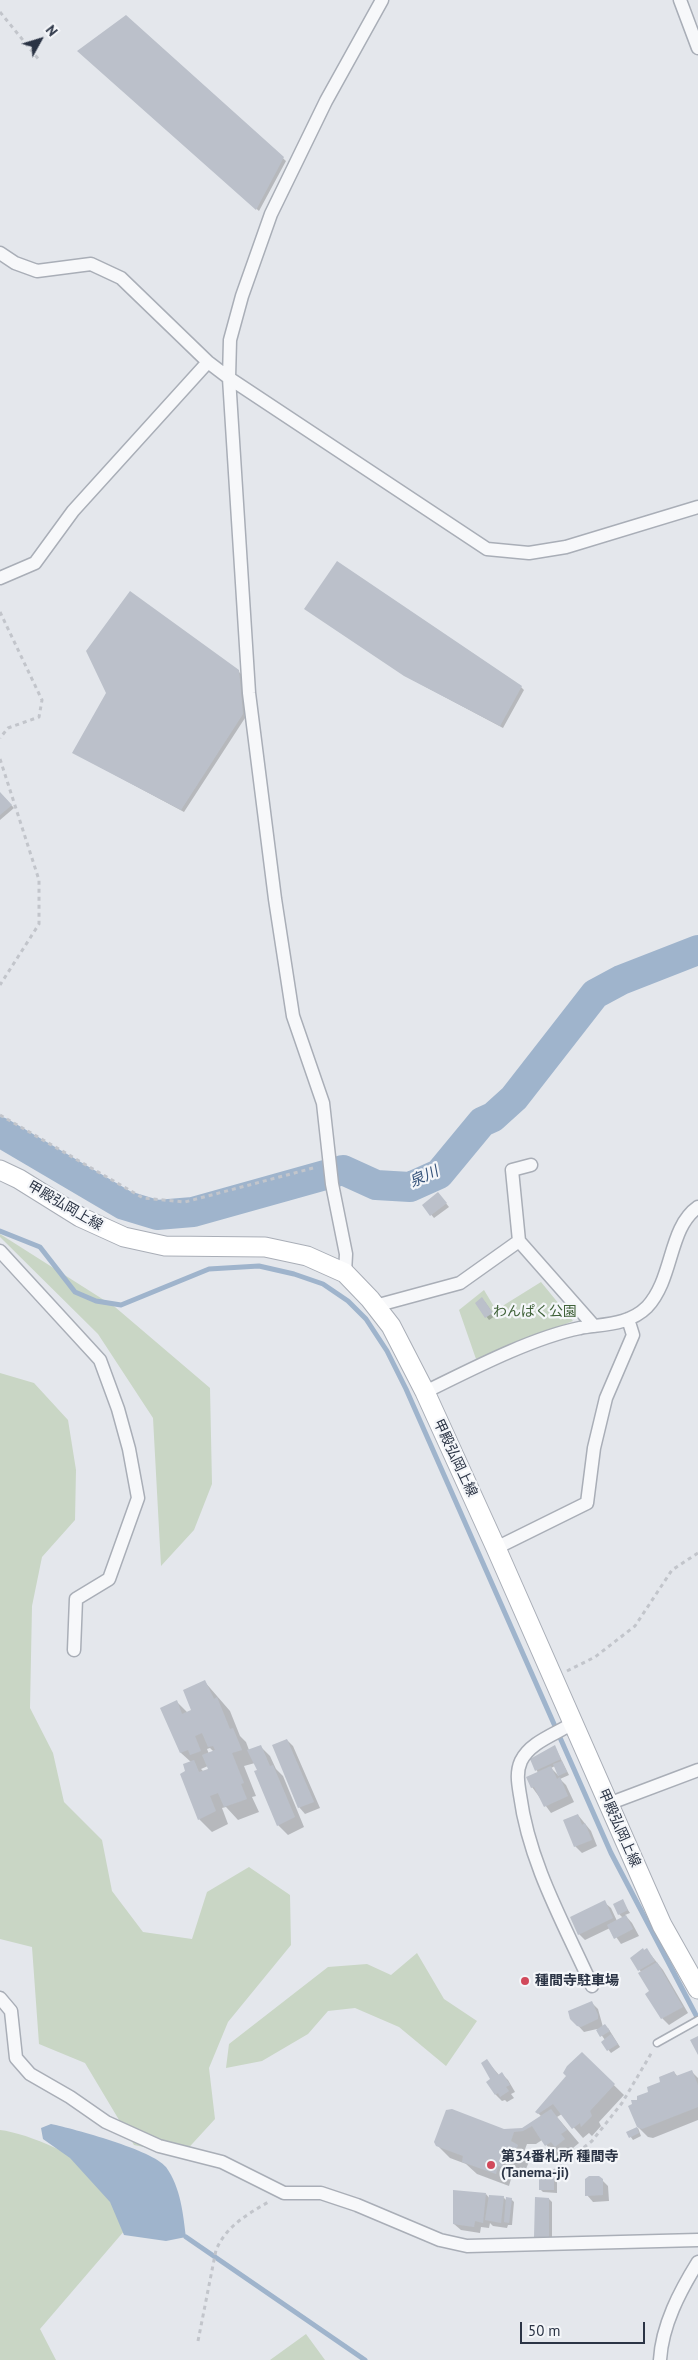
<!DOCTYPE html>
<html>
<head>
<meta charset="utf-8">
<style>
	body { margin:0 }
	#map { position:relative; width:698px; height:2360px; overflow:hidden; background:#e4e7ec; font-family:"PT Sans",sans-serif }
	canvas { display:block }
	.north { position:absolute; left:15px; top:15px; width:50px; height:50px; -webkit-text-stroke:4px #f4f6f9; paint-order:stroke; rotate:51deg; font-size:14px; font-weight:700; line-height:20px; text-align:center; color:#2b3445 }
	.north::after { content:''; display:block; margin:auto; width:18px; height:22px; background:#2b3445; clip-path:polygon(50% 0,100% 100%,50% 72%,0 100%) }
	.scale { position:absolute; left:520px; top:2322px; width:125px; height:22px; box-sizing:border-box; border:2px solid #2b3445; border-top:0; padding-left:6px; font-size:15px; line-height:18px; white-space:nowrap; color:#2b3445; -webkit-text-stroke:4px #f4f6f9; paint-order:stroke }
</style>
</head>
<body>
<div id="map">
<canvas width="698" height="2360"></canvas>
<div class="north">N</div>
<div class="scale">50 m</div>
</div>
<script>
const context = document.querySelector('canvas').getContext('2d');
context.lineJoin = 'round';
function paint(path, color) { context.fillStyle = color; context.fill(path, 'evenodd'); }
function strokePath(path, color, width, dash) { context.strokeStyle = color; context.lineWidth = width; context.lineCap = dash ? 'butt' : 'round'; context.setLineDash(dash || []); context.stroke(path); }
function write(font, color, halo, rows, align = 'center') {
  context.font = font + ' "PT Sans","Noto Sans JP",sans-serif'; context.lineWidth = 4.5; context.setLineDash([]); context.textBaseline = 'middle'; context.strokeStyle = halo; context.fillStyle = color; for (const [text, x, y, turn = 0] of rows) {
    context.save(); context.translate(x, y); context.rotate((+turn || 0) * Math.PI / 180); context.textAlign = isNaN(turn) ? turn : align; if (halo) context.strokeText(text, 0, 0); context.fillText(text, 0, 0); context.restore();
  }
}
const green = new Path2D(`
	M0 1234 115 1307 210 1388 212 1484 194 1530 161 1566 153 1418 98 1334 0 1237Z
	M541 1282 573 1321 476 1359 459 1310 484 1290 496 1310Z
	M0 1373 34 1383 68 1420 76 1470 75 1520 42 1557 32 1606 30 1708 53 1753 64 1802 102 1840 112 1891 143 1932 192 1939 207 1892 249 1867 290 1895 291 1945 228 2022 209 2068 215 2119 182 2155 134 2145 85 2063 39 2044 32 1947 0 1939Z
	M417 1953 444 1999 477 2021 446 2066 399 2027 355 2008 328 2011 308 2034 262 2061 226 2068 229 2044 328 1967 367 1964 391 1975Z
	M0 2130C28 2133 86 2159 106 2179 115 2188 124 2211 131 2223L40 2329 56 2360H0Z
	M306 2334 325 2360H270Z`);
const water = new Path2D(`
	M51 2124C74 2129 153 2150 166 2167 181 2188 183 2214 186 2237L166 2241 124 2235 110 2202 70 2158 43 2139 41 2128Z`);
const shadow = new Path2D(`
	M126 16 286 161 259 211 82 54Z
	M238 671 241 674 245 718 184 812 74 753Z
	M409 678 521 687 524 690 503 728Z
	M0 793 14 808 0 820Z
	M441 1197 449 1207 434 1218 423 1205Z
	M485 1302 495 1316 489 1320 476 1303Z
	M204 1681 230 1711 240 1736 246 1742 249 1750 260 1746 270 1756 276 1769 283 1776 304 1827 288 1835 278 1825 255 1763 244 1766 256 1796 252 1797 259 1812 238 1820 226 1807 222 1808 228 1824 212 1832 199 1819 187 1771 191 1762 181 1753 176 1701 188 1713 193 1710ZM210 1748 214 1752 209 1754 207 1749ZM208 1766 209 1770 204 1772 201 1769Z
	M287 1740 293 1746 320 1808 305 1814 299 1807Z
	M555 1747 569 1775 560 1779 566 1785 574 1802 551 1813 532 1787 538 1773 532 1760ZM555 1766 559 1776 551 1768Z
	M578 1815 591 1831 597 1846 582 1853 575 1846Z
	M622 1901 630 1913 625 1915 632 1923 639 1936 621 1944 610 1928 585 1940 579 1934 604 1902 611 1908 617 1921 623 1918 619 1914Z
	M647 1950 663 1970 688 2013 669 2025 662 2018 641 1972 632 1958Z
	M591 2002 598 2009 603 2027 608 2028 620 2047 611 2053 602 2042 605 2040 597 2029 584 2032 571 2018Z
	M582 2054 624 2095 599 2122 601 2126 592 2136 589 2133 583 2138 562 2114 557 2117 579 2143 573 2148 577 2152 568 2159 564 2154 558 2158 542 2140 536 2144H527L524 2152 530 2159 524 2174 517 2171 515 2179H511L509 2186 477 2174 466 2164 450 2158 437 2145 503 2130 523 2129 542 2117 537 2112 567 2076Z
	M487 2061 499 2075 502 2074 508 2080 515 2092 511 2094 514 2098 507 2102 505 2100 502 2101 496 2095Z
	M674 2072 678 2077 692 2072 698 2078V2120L653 2138 648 2137 638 2127 639 2101Z
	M638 2128 641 2136 633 2140 628 2133Z
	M554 2177 557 2180V2193L543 2192 540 2189Z
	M599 2177 608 2186 609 2201 593 2202 587 2195Z
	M486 2194 490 2199 503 2197 507 2201 511 2199 514 2202 512 2225H508L507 2228 493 2226 490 2223 489 2228 481 2227 480 2233 461 2230 454 2224Z
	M549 2199 552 2202V2239L539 2240 536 2237Z`);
const stream = new Path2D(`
	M0 1231 40 1247 75 1292 96 1301 121 1305 209 1269 259 1266 294 1274 323 1284 348 1301 366 1319 387 1351 406 1389 611 1853 698 2019
	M186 2237 365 2360`);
const river = new Path2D(`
	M0 1132 124 1205 157 1215 193 1212 343 1170 376 1185 410 1187 439 1174 482 1122 493 1117 514 1098 595 994 621 980 698 950`);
const building = new Path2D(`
	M126 15 284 157 256 210 77 51Z
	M337 561 522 686 500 726 404 676 304 609Z
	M130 591 239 670 243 714 181 810 72 753 106 693 86 651Z
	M0 792 12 805 0 815Z
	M438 1192 447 1203 430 1216 422 1205Z
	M482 1297 493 1313 485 1318 475 1303Z
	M205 1680 214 1699 217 1697 230 1729 233 1728 242 1750 232 1753 244 1783 241 1784 247 1799 224 1807 218 1793 210 1796 216 1811 198 1820 180 1774 185 1771 183 1764 194 1760 199 1772 208 1769 202 1755 215 1750 213 1746 208 1747 202 1733 195 1736 201 1751 190 1755 188 1750 180 1753 160 1708 177 1700 182 1714 191 1710 183 1690Z
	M287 1739 314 1802 298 1808 272 1745Z
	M261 1745 270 1766 273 1765 295 1817 277 1826 254 1771 257 1770 247 1750Z
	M555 1745 561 1759 535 1771 530 1759Z
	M562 1761 567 1772 558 1776 553 1764Z
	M551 1766 557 1779 560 1777 568 1796 544 1807 534 1787 531 1788 526 1777Z
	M578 1814 582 1825 585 1823 592 1840 574 1847 563 1820Z
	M623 1899 628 1910 618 1915 613 1904Z
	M605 1900 613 1918 578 1935 570 1917Z
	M626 1915 633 1929 614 1939 607 1925Z
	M643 1948 644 1950 647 1948 655 1961 638 1971 630 1958Z
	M657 1962 683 2007 661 2019 645 1994 649 1991 638 1973Z
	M592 2001 598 2015V2019L581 2027 577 2026 570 2019 568 2011Z
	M605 2024 610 2031 600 2037 596 2030Z
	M611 2034 618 2044 607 2051 601 2042Z
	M698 2036V2055L690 2040Z
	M582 2052 615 2084 590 2111 592 2116 581 2127 580 2123 572 2129 553 2104 538 2114 535 2112 566 2076 563 2073 567 2066Z
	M487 2059 498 2075 502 2072 510 2085 506 2087 509 2091 500 2097 498 2093 495 2095 486 2082 490 2079 481 2063Z
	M692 2070 698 2085V2107L642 2129 637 2127 639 2133 629 2138 626 2132 637 2127 628 2106 632 2104 631 2100H637V2096L648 2092 647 2087 660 2082 659 2077 674 2071 676 2076Z
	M452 2109 504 2129 522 2128 551 2109 567 2130 561 2134 565 2139 555 2147 551 2142 545 2146 532 2126 523 2131 514 2132 511 2141 518 2145 511 2162 504 2159 502 2167 498 2166 496 2174 462 2162 463 2156 436 2146 434 2142 446 2110Z
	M539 2175 554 2176V2190H539Z
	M589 2176H599L603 2179V2195L585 2196V2179Z
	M453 2190 486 2193 483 2223 475 2221 474 2227 453 2224Z
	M489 2195 504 2196 501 2223 485 2220Z
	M506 2197 512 2198 509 2223 504 2222Z
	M535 2197 549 2198V2237H534Z`);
const path = new Path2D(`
	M0 12 40 61
	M0 612 42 700 39 717 8 728 0 738
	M0 759 39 880V924L0 985
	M0 1115 143 1198 185 1202 317 1167
	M567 1671 595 1657 635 1626 672 1570 698 1553
	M520 2169 554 2171 592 2141 622 2103 652 2052
	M198 2341 216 2250C227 2225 248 2214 270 2201`);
const lane = new Path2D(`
	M657 2043 698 2020`);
const street = new Path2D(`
	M680 0 698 48
	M0 253 15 263 37 271 91 264 121 278 208 362 229 378 487 549 529 553 566 547 698 507
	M0 578 35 563 73 511 208 362
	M531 1165 512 1170 519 1241 594 1326
	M0 1251 100 1360 118 1409 129 1449 138 1498 109 1579 76 1599 74 1650
	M345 1273 346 1254 332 1184 323 1103 293 1016 275 899 249 693 229 378 230 340 242 296 271 214 326 101 382 0
	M375 1306 460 1283 519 1241
	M425 1392C470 1370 531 1338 580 1328 603 1324 629 1325 647 1307 674 1278 668 1228 698 1207
	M496 1548 587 1503 594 1448 606 1398 633 1335 628 1319
	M573 1723C556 1734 530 1742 521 1761 516 1772 518 1783 520 1795 529 1863 564 1924 592 1986
	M608 1804 698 1770
	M0 1998 11 2011 16 2058 30 2074 70 2097 106 2122 159 2146 222 2162 284 2193H321L357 2205 440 2240 467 2246 698 2240
	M660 2360C662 2325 680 2291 698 2262`);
const secondary = new Path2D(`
	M0 1170 19 1179 80 1217 124 1237 165 1246 265 1247 307 1256 345 1273 370 1299 391 1326 425 1392 496 1548 662 1925 698 1989`);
const markers = [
	[525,1981,5,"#d1495b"],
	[491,2165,5,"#d1495b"]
];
const streetNames = [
	["甲殿弘岡上線",65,1206,30],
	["甲殿弘岡上線",455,1458,65],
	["甲殿弘岡上線",619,1828,66]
];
const parkNames = [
	["わんぱく公園",535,1312]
];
const poiNames = [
	["種間寺駐車場",535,1981],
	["第34番札所 種間寺",501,2157],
	["(Tanema-ji)",501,2173]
];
const waterNames = [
	["泉川",424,1177,-25]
];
paint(green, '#c9d6c5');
paint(water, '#9fb4cc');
paint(shadow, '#0003');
strokePath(stream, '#9fb4cc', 5);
strokePath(river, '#9fb4cc', 30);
paint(building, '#bbc0ca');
strokePath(lane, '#a9aeb7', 9);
strokePath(street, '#a9aeb7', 15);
strokePath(secondary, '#a9aeb7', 21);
strokePath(path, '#c2c5cb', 3, [4, 4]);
strokePath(lane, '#f7f8fa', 6);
strokePath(street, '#f7f8fa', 12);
strokePath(secondary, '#fff', 19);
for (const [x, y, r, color] of markers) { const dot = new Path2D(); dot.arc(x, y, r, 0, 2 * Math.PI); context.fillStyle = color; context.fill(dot); strokePath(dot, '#f4f6f9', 2); }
write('14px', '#2b3445', '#f4f6f9', streetNames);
write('14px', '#3f6138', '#f4f6f9', parkNames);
write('bold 14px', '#2b3445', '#f4f6f9', poiNames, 'left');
write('italic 15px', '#34527a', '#f4f6f9', waterNames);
</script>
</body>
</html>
